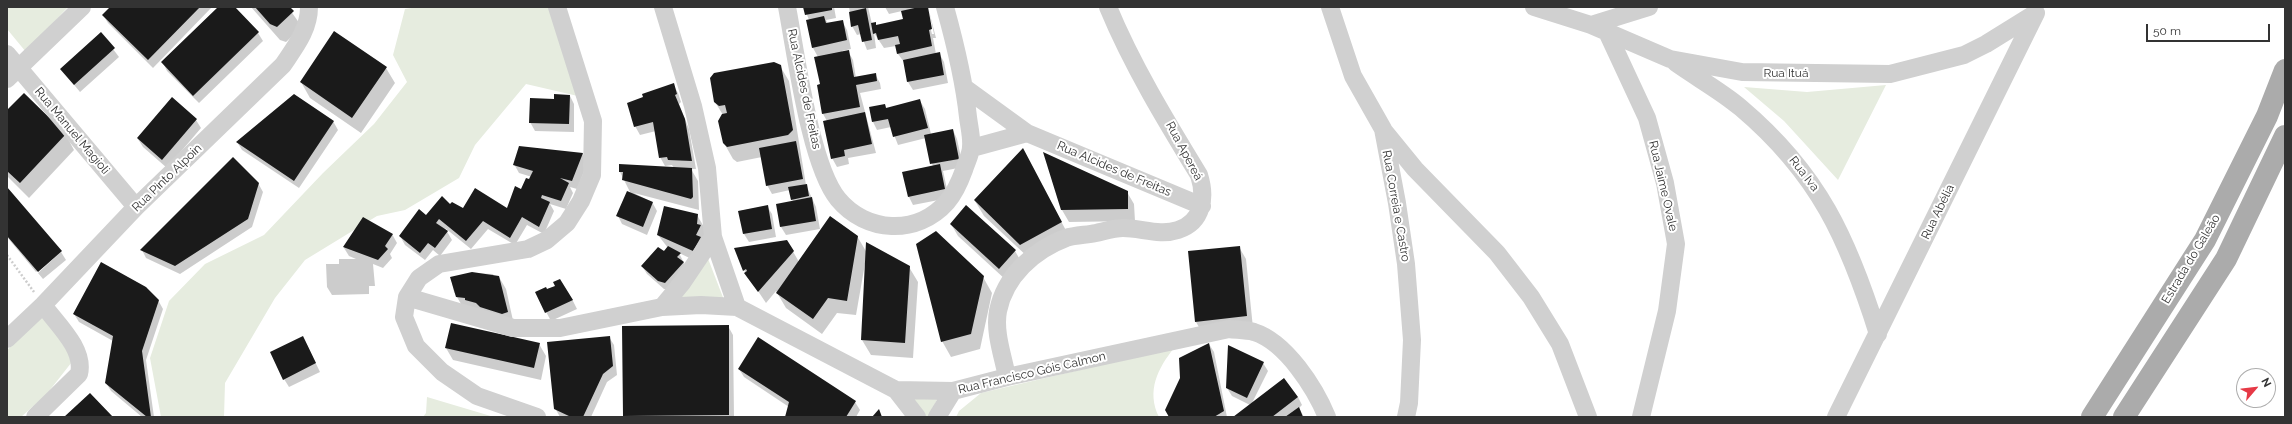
<!DOCTYPE html>
<html>
<head>
<meta charset="utf-8">
<style>
	body { margin:0 }
	#map { position:relative; width:2292px; height:424px; overflow:hidden; background:#fff; font-family:Raleway,sans-serif }
	canvas { display:block }
	.frame { position:absolute; inset:0; border:8px solid #333; pointer-events:none }
	.north { position:absolute; left:2236px; top:368px; width:40px; height:40px; box-sizing:border-box; background:#fff; border:1px solid #adadad; border-radius:50%; rotate:62deg; font-size:11px; font-weight:700; line-height:16px; text-align:center; color:#333 }
	.north::after { content:''; display:block; margin:auto; width:14px; height:18px; background:#e63946; clip-path:polygon(50% 0,100% 100%,50% 72%,0 100%) }
	.scale { position:absolute; left:2146px; top:24px; width:124px; height:18px; box-sizing:border-box; border:2px solid #333; border-top:0; padding-left:5px; font-size:12px; line-height:14px; white-space:nowrap; color:#333; -webkit-text-stroke:3px #fff; paint-order:stroke }
</style>
</head>
<body>
<div id="map">
<canvas width="2292" height="424"></canvas>
<div class="frame"></div>
<div class="north">N</div>
<div class="scale">50 m</div>
</div>
<script>
const context = document.querySelector('canvas').getContext('2d');
context.lineJoin = 'round';
function paint(path, color) { context.fillStyle = color; context.fill(path, 'evenodd'); }
function strokePath(path, color, width, dash) { context.strokeStyle = color; context.lineWidth = width; context.lineCap = dash ? 'butt' : 'round'; context.setLineDash(dash || []); context.stroke(path); }
function write(font, color, halo, rows, align = 'center') {
  context.font = font + ' Raleway,sans-serif'; context.lineWidth = 4; context.setLineDash([]); context.textBaseline = 'middle'; context.strokeStyle = halo; context.fillStyle = color; for (const [text, x, y, turn = 0] of rows) {
    context.save(); context.translate(x, y); context.rotate((+turn || 0) * Math.PI / 180); context.textAlign = isNaN(turn) ? turn : align; if (halo) context.strokeText(text, 0, 0); context.fillText(text, 0, 0); context.restore();
  }
}
const green = new Path2D(`
	M7 7H68L26 52 7 29Z
	M418 7H551L582 97 526 84 475 145 459 178 405 210 377 216 305 260 275 298 225 383 224 417H161L150 358 169 301 205 264 264 235 323 173 374 124 407 82 393 55 405 9Z
	M1886 85 1838 180 1784 121 1744 87 1807 92Z
	M707 256 724 300 679 299Z
	M41 316 75 358 46 395 21 417H7V350Z
	M1174 348C1158 368 1146 391 1159 417H956L959 411 981 393Z
	M908 394 939 396 928 417H925Z
	M427 397 494 417H423L426 413Z`);
const shadow = new Path2D(`
	M111 7H212L153 68 108 23 103 15Z
	M220 7H234L258 33 263 41 199 103 167 71 163 63Z
	M251 7H288L302 27 286 42 280 40Z
	M804 7H834L836 18 826 20 828 24 842 21 847 30 851 49 842 51V52L848 51 853 60 856 78 875 74 880 83 881 89 860 93 876 153 848 158 849 164 837 167 832 158 827 121 823 114 818 85H821L818 57 813 48 809 20Z
	M849 7H868L872 24 875 23 877 26 904 20 902 11 889 14 885 7H925L932 34H934L928 7 936 38H933L936 54 939 53 944 62 948 83 913 90 908 82 904 62 898 54 896 46 884 48 874 33 876 48 867 50 861 34 857 35 852 26Z
	M101 33 119 57 80 92 61 69Z
	M780 66 789 81 806 185 816 207 820 229 786 235 781 227 777 205 793 202 790 190 772 194 767 185 762 157 737 162 733 159 724 143 723 115 715 102Z
	M386 68 395 83 361 133 310 98 301 82Z
	M673 84 678 93 681 102 679 104 689 129 696 169H691L698 181 699 210 634 193 652 202 657 211 647 235 622 224 618 216 631 194 620 172V165L674 168 672 165 665 166 660 157 656 131 640 135 635 126Z
	M570 96 574 104V132L535 131 530 122Z
	M172 99 196 120 201 128 167 168 143 147 138 139Z
	M920 101 925 109 931 134 953 130 957 139 963 167 943 171 949 198 913 205 909 197 904 173 933 167 926 138 898 145 891 127 877 130 873 122 885 105 887 109Z
	M7 111 66 135 74 150 29 198 7 176Z
	M333 121 338 130 299 188 242 150 237 142Z
	M520 147 583 154 588 162 577 189 570 187 573 193 566 209 550 204 554 211 544 234 527 225 515 245 488 229 471 249 445 228 452 240 440 256 433 250 425 260 405 245 400 236 426 216 450 205 463 209H507L532 177 519 173 514 164Z
	M1045 154 1127 192 1134 204 1135 221 1069 222 1062 210Z
	M1031 165 1070 238 1030 259 984 216 975 201Z
	M258 183 263 192 252 227 180 274 146 258 142 250Z
	M7 189 60 251 36 272 7 237Z
	M767 206 772 214 776 237 749 242 744 234 740 211Z
	M697 215 704 227 707 238 700 263 679 253 688 271 670 290 664 289 647 274 642 266 668 248 658 235Z
	M363 218 392 234 397 243 390 254 392 258 383 268 373 264 375 286H369V294L332 295 327 287 326 264H339V259H356L349 256 344 248Z
	M951 224 1015 251 1022 263 1006 280 958 236Z
	M857 236 867 253 909 267 918 282 913 358 871 355 862 340 866 258 856 315 837 313 822 334 786 308 776 291 766 303 744 270 787 241 799 262Z
	M1239 247 1246 259 1253 328 1203 334 1196 322Z
	M61 252 66 260 43 279 38 273Z
	M472 273 493 274 495 278 499 277 506 289 514 325 464 309 454 292 451 278Z
	M983 277 992 293 980 349 951 357 942 341Z
	M556 286 572 299 577 309 551 321 536 293Z
	M158 300 163 309 146 360 154 417H142L111 391 106 383 113 341 79 322 74 314Z
	M728 326 733 335 734 417H625L624 416Z
	M609 337 614 345 617 375 607 382 591 417H560L555 408Z
	M758 339 855 402 860 410 856 417H786L789 407 744 377 739 369Z
	M539 344 546 356 541 380 453 360 446 348Z
	M1209 344 1214 352 1227 417H1170Z
	M307 345 320 372 289 387 284 379Z
	M1263 363 1268 371 1252 403 1298 397 1302 405 1299 408 1304 417H1235L1250 405 1232 396 1227 388Z`);
const building = new Path2D(`
	M110 7H200L148 60 102 15Z
	M218 7H235L259 32 193 96 161 62Z
	M255 7H290L294 11 277 27 270 24Z
	M803 7H832V10L805 15Z
	M919 7H928L932 29 929 30 932 46 897 54 895 45 900 44 898 36 878 40 876 33 873 34 871 23 876 22V25L903 19 901 11Z
	M866 8 872 40 862 42 858 25 851 27 849 12Z
	M824 16 826 23 843 20 847 40 812 48 806 20Z
	M334 31 387 67 352 118 300 82Z
	M101 32 115 48 74 85 60 69Z
	M849 50 854 77 876 73 877 81 856 85 860 107 822 114 817 85 820 84 814 57Z
	M940 52 944 75 907 82 903 60Z
	M774 62 781 65 793 130 788 135 727 147 723 143 718 121 722 114 727 113 725 105 719 106 714 102 710 78 714 73Z
	M674 83 677 94 675 95 685 119 692 161 668 160 667 157 659 158 653 122 634 127 627 103 643 97 642 94Z
	M24 93 66 134 20 183 7 171V110Z
	M294 94 334 121 294 181 236 142Z
	M554 94 570 95 569 124 529 123 530 98 554 99Z
	M172 97 197 119 162 160 137 138Z
	M920 99 928 128 893 137 888 119 872 122 869 107 885 104 886 108Z
	M865 112 872 144 844 150 845 156 831 159 823 121Z
	M953 129 959 159 930 164 924 135Z
	M796 141 803 179 766 186 759 148Z
	M519 146 583 153 572 181 560 178 569 183 561 201 542 195 541 198 550 202 539 227 522 217 510 238 483 221 466 241 439 219 436 223 448 231 435 248 428 243 420 253 399 236 419 209 426 215 442 196 450 204 452 202 463 208 475 188 507 208 515 186 521 189 526 178 529 179 533 171 513 165Z
	M1023 148 1062 222 1020 245 974 200Z
	M1043 152 1128 191V209L1061 210Z
	M233 157 259 183 248 219 175 266 140 250Z
	M619 164 692 168 693 197 691 199 622 180 623 172H619Z
	M940 164 945 189 908 197 902 172Z
	M807 184 809 196 791 200 788 187Z
	M7 187 62 251 38 272 7 236Z
	M627 191 653 202 643 227 616 216Z
	M812 197 816 221 780 227 776 204Z
	M768 205 772 229 743 234 738 211Z
	M966 205 1016 250 999 269 950 224Z
	M664 206 698 214 697 224 701 225 696 235 701 237 693 251 657 235Z
	M830 216 858 236 847 301 828 298 813 319 776 293Z
	M363 217 393 234 385 246 388 249 378 260 343 247Z
	M936 231 984 276 971 334 941 342 916 244Z
	M787 240 794 251 758 292 744 273 747 271 746 269 743 271 734 248Z
	M866 242 910 266 905 343 861 340Z
	M668 246 681 253 677 257 684 262 665 283 658 281 641 266 658 247 664 251Z
	M1240 246 1247 316 1195 322 1188 251Z
	M101 262 146 287 159 300 142 351 151 417H147L105 383 113 336 73 314Z
	M472 272 499 276 508 312 502 314 480 307 476 303 465 300V298L456 297 450 277Z
	M560 279 573 300 545 313 535 292 546 287 547 289 555 286 553 282Z
	M451 323 540 343 534 368 445 348Z
	M729 325V415L623 416 622 326Z
	M303 336 316 363 283 380 270 352Z
	M610 336 613 366 603 374 583 417H571L554 409 547 342Z
	M758 337 856 401 846 417H785L789 402 738 369Z
	M1209 343 1224 411 1214 417H1169L1165 410 1180 378 1179 358Z
	M1228 345 1264 362 1247 398 1226 388Z
	M1284 378 1298 397 1272 417H1233Z
	M90 393 113 417H64Z
	M1299 407 1303 417H1285Z
	M879 409 882 417H872Z`);
const path = new Path2D(`
	M7 255 34 292`);
const minor = new Path2D(`
	M663 7 693 106 707 168 713 237 737 307 896 390 953 391 1007 377 1229 329C1237 330 1247 330 1254 332 1286 342 1315 388 1327 417
	M787 7C796 53 810 165 838 199 866 233 917 236 947 202 955 193 960 181 964 170 966 163 971 154 971 147 972 137 969 126 968 117 964 79 955 43 945 7
	M1330 7 1353 76 1383 129 1397 203 1406 264 1412 340 1409 403 1406 417
	M1534 7 1591 25 1670 59 1742 72 1890 74 1964 55 1986 44 2036 13
	M1591 25 1649 7
	M1607 32 1647 118 1665 183 1676 244 1667 311 1641 417
	M7 54 136 207
	M1676 63C1697 78 1721 91 1741 108 1819 174 1848 239 1878 334
	M7 79 82 7
	M965 88 1027 133 1202 206
	M1384 131 1415 169 1497 253 1531 297 1560 344 1588 417
	M972 148 1027 133
	M407 297 513 328H560L662 307 701 305 737 307
	M662 307 682 283 713 237
	M7 339 43 305 136 207 283 65C295 47 309 30 309 7
	M1007 377C1003 356 994 332 998 311 1005 276 1034 250 1066 238 1075 235 1087 235 1096 233 1105 231 1115 228 1123 228 1141 228 1160 236 1178 230 1203 222 1206 197 1199 175 1166 121 1132 65 1108 7
	M896 390 917 417
	M35 417 79 374C85 349 57 324 43 305
	M537 417 477 396 442 372 416 346 404 317 407 297 419 278 439 264 528 249 547 240 567 223 581 201 592 175 593 121 557 7
	M937 417 953 391
	M1836 417 2036 13`);
const major = new Path2D(`
	M2092 417 2205 240 2267 116 2285 70
	M2124 417 2226 259 2285 136`);
const streetNames = [
	["Rua Ituá",1786,73],
	["Rua Alcides de Freitas",804,89,78],
	["Rua Manuel Magioli",72,131,50],
	["Rua Apereá",1184,151,62],
	["Rua Alcides de Freitas",1114,169,23],
	["Rua Iva",1804,174,52],
	["Rua Pinto Alpoin",167,178,-44],
	["Rua Jaime Ovale",1663,186,77],
	["Rua Correia e Castro",1396,206,80],
	["Rua Abélia",1938,212,-64],
	["Estrada do Galeão",2191,259,-59],
	["Rua Francisco Góis Calmon",1032,373,-13]
];
paint(green, '#e6ecdf');
paint(shadow, '#0003');
paint(building, '#1a1a1a');
strokePath(path, '#cdcdcd', 2.5, [2, 2]);
strokePath(minor, '#d0d0d0', 18);
strokePath(major, '#ababab', 22);
write('12px', '#333', '#fff', streetNames);
</script>
</body>
</html>
